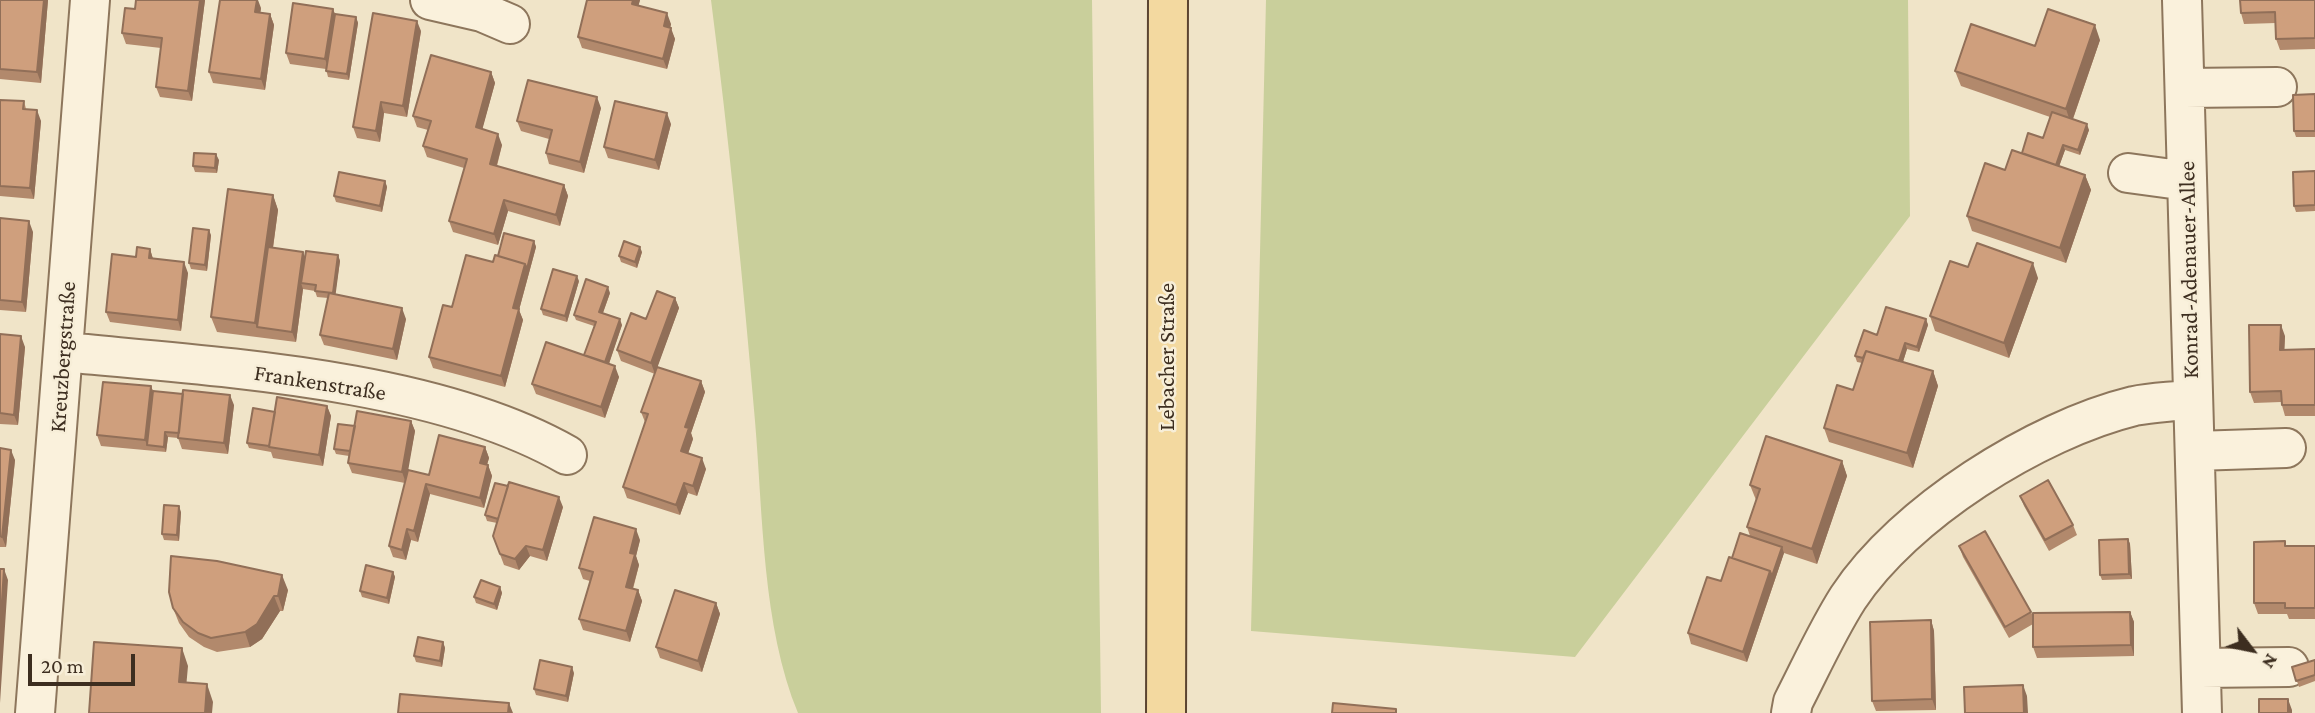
<!DOCTYPE html>
<html>
<head>
<meta charset="utf-8">
<style>
	body { margin:0 }
	#map { position:relative; width:2315px; height:713px; overflow:hidden; background:#f0e4c8; font-family:"Crimson Pro",serif }
	canvas { display:block }
	.north { position:absolute; left:2217px; top:615px; width:70px; height:70px; -webkit-text-stroke:5px #f7eed8; paint-order:stroke; rotate:122deg; font-size:19px; font-weight:700; line-height:28px; text-align:center; color:#3d2e20 }
	.north::after { content:''; display:block; margin:auto; width:24px; height:32px; background:#3d2e20; clip-path:polygon(50% 0,100% 100%,50% 72%,0 100%) }
	.scale { position:absolute; left:28px; top:654px; width:107px; height:32px; box-sizing:border-box; border:4px solid #3d2e20; border-top:0; padding-left:9px; font-size:21px; line-height:24px; white-space:nowrap; color:#3d2e20; -webkit-text-stroke:5px #f7eed8; paint-order:stroke }
</style>
</head>
<body>
<div id="map">
<canvas width="2315" height="713"></canvas>
<div class="north">N</div>
<div class="scale">20 m</div>
</div>
<script>
const context = document.querySelector('canvas').getContext('2d');
context.lineJoin = 'round';
function paint(path, color) { context.fillStyle = color; context.fill(path, 'evenodd'); }
function strokePath(path, color, width, dash) { context.strokeStyle = color; context.lineWidth = width; context.lineCap = dash ? 'butt' : 'round'; context.setLineDash(dash || []); context.stroke(path); }
function write(font, color, halo, rows, align = 'center') {
  context.font = font + ' "Crimson Pro",serif'; context.lineWidth = 5; context.setLineDash([]); context.textBaseline = 'middle'; context.strokeStyle = halo; context.fillStyle = color; for (const [text, x, y, turn = 0] of rows) {
    context.save(); context.translate(x, y); context.rotate((+turn || 0) * Math.PI / 180); context.textAlign = isNaN(turn) ? turn : align; if (halo) context.strokeText(text, 0, 0); context.fillText(text, 0, 0); context.restore();
  }
}
const green = new Path2D(`
	M711 0H1092L1101 713H798C762 626 763 514 755 421 743 280 729 140 711 0Z
	M1266 0H1908L1910 216 1575 657 1251 631Z`);
const minor = new Path2D(`
	M430 0 482 12 510 24
	M2182 0 2202 713
	M2185 88 2277 87
	M2128 173 2187 181
	M64 352C218 367 432 378 567 455
	M2195 451 2286 448
	M2201 668 2289 667
	M35 713 90 0
	M1791 713 1793 702C1811 667 1827 631 1848 598 1904 513 2036 430 2134 406 2153 402 2173 402 2193 399`);
const major = new Path2D(`
	M1166 713 1168 0`);
const wall = new Path2D(`
	M0 0H48L41 83 0 79Z
	M205 0 192 101 160 97 156 87 161 48 126 44 122 33 135 9Z
	M587 0H640L638 6 671 24 670 28 675 39 667 69 582 48 578 37Z
	M2315 0V49L2280 50 2276 39V23L2244 24 2241 13Z
	M261 8 260 13 270 14 274 25 265 90 213 83 209 72Z
	M333 9 335 14 356 17 358 23 349 80 328 77 326 69 290 64 286 53Z
	M421 31 407 117 384 113 380 142 357 138 353 127Z
	M2100 40 2073 119 2089 130 2080 155 2065 150 2059 166 2085 175 2091 190 2066 263 1972 231 1967 216 2005 170 2022 153 2043 138 2050 117 1961 86 1955 71 2035 46Z
	M491 72 495 83 482 129 502 145 497 166 564 185 568 196 560 226 508 211 498 245 453 232 449 221 464 168 427 157 423 146 428 130 417 127 413 116Z
	M2315 94V137H2296L2294 131Z
	M0 100 24 101 26 109 41 121 34 199 0 196Z
	M601 108 584 173 549 164 546 153 549 139 521 131 517 121Z
	M671 124 659 170 608 158 604 147Z
	M219 160 217 173 195 172 193 166Z
	M2315 171V211L2296 212 2294 206Z
	M385 181 387 187 382 212 336 202 334 196Z
	M273 195 278 210 273 248 305 257 338 255 340 261 335 294 406 319 397 360 324 345 320 335 328 298 317 297 315 291 303 289 296 342 217 332 211 317Z
	M0 218 33 232 26 312 0 310Z
	M211 235 207 271 191 269 189 263Z
	M534 241 536 247 519 310 523 320 505 387 433 368 429 357 452 307 498 256Z
	M150 249 153 259 188 273 181 331 110 322 106 312 136 257Z
	M642 252 637 268 621 262 619 256Z
	M1968 267 2038 278 2009 358 1935 331 1930 316Z
	M579 281 567 322 543 315 541 309Z
	M610 293 603 313 622 325 609 364 619 377 605 418 536 394 532 384 584 355 594 326 576 320 574 315Z
	M675 298 679 308 657 367 701 381 705 392 691 433 693 439 688 454 706 469 697 496 688 493 680 515 627 498 623 487 645 422 641 412 655 374 621 361 617 350 646 319Z
	M1926 319 1928 325 1919 352 1907 349 1903 362 1933 371 1938 386 1913 468 1829 442 1824 428 1853 390 1862 363 1857 362 1855 356 1877 335Z
	M0 334 25 347 18 425 0 424Z
	M2285 336 2284 350 2315 349V416H2285L2281 402 2254 403 2250 392Z
	M151 386 153 391 234 405 228 454 182 449 178 438 168 437 166 452 101 446 97 435Z
	M327 406 331 416 323 466 273 458 271 452 249 448 247 443 275 412Z
	M411 421 415 431 407 472 429 475 485 447 489 458 487 465H488L492 476 484 508 430 494 418 542 411 540 406 560 393 557 389 546 405 483 352 473 348 463 349 456 336 454 334 449 355 426Z
	M0 448 15 460 6 547H0Z
	M1842 461 1847 476 1817 564 1784 553 1747 662 1691 644 1688 633 1721 581 1732 558 1750 536 1747 527 1756 500 1750 485Z
	M2020 496 2073 525 2077 535 2049 551 2024 506Z
	M563 507 547 561 530 556 519 570 504 565 493 536 497 523 487 521 485 515Z
	M181 512 179 541 164 540 162 534Z
	M2128 539 2130 544 2132 579 2102 580 2100 575Z
	M640 540 636 556 639 565 633 589 638 590 642 601 630 642 583 630 579 619 590 581 583 579 579 568Z
	M1959 546 2031 612 2033 616 2130 612 2134 622V656L2037 658 2033 647V624L2009 638 1963 557Z
	M2287 546H2315V619H2289L2287 614H2258L2254 603Z
	M393 572 395 577 389 604 362 597 360 591Z
	M500 587 502 593 497 610 476 603 474 597Z
	M288 590 283 611H280L262 639 250 647 217 652 204 647 189 637 179 623 173 608Z
	M716 603 720 614 702 672 660 658 656 647Z
	M1931 620 1934 631 1936 710 1876 711 1872 701Z
	M443 642 445 648 442 667 416 662 414 656Z
	M2315 660V681L2299 687 2292 667Z
	M574 673 568 702 536 695 534 689Z`);
const shadedWall = new Path2D(`
	M44 0H48L41 83 37 72Z
	M200 0H205L192 101 188 91Z
	M257 0H258L261 8 259 23 255 12Z
	M633 0H640L636 15 632 4Z
	M333 9 337 20 329 70 325 59Z
	M667 13 671 24 668 37 664 26Z
	M270 14 274 25 265 90 261 79Z
	M356 17 358 23 349 80 347 74Z
	M417 21 421 31 407 117 403 106Z
	M2095 25 2100 40 2071 124 2066 109Z
	M671 28 675 39 667 69 663 59Z
	M491 72 495 83 480 138 476 127Z
	M597 97 601 108 584 173 580 162Z
	M381 102 384 113 380 142 376 131Z
	M37 110 41 121 34 199 30 188Z
	M667 113 671 124 659 170 655 160Z
	M2087 124 2089 130 2080 155 2078 150Z
	M498 134 502 145 494 175 490 164Z
	M2063 145 2065 150 2055 178 2053 172Z
	M216 154 219 160 217 173 215 168Z
	M2085 175 2091 190 2066 263 2060 248Z
	M385 181 387 187 382 212 380 206Z
	M564 185 568 196 560 226 556 215Z
	M273 195 278 210 262 328 257 327 255 323Z
	M504 200 508 211 498 245 494 234Z
	M29 221 33 232 26 312 22 302Z
	M209 230 211 235 207 271 205 265Z
	M534 241 536 247 519 310 523 320 505 387 501 376 513 308 525 264Z
	M640 247 642 252 637 268 635 262Z
	M150 249 153 259 149 258Z
	M303 252 307 262 301 283 303 289 296 342 292 332Z
	M338 255 340 261 335 299 333 293Z
	M184 262 188 273 181 331 178 320Z
	M2033 263 2038 278 2009 358 2004 343Z
	M577 276 579 281 567 322 565 316Z
	M608 287 610 293 601 318 599 312Z
	M675 298 679 308 655 374 651 363Z
	M402 308 406 319 397 360 393 349Z
	M620 319 622 325 606 372 604 366Z
	M1926 319 1928 325 1919 352 1917 347Z
	M2281 325 2285 336 2284 361 2280 350Z
	M21 336 25 347 18 425 14 415Z
	M1905 343 1907 349 1899 374 1897 369Z
	M615 366 619 377 605 418 601 407Z
	M1933 371 1938 386 1913 468 1907 453Z
	M701 381 705 392 691 433 693 439 685 462 681 451 685 427Z
	M151 386 155 397 147 445 145 440Z
	M230 395 234 405 228 454 224 443Z
	M327 406 331 416 323 466 319 455Z
	M411 421 415 431 406 483 402 472Z
	M165 432 168 437 166 452 164 447Z
	M485 447 489 458 484 474 480 463Z
	M11 450 15 460 6 547 2 537Z
	M702 458 706 469 697 496 693 486Z
	M1842 461 1847 476 1817 564 1812 549Z
	M488 465 492 476 484 508 480 498Z
	M684 483 688 493 680 515 676 505Z
	M426 484 430 494 418 542 414 531Z
	M559 497 563 507 547 561 543 550Z
	M179 506 181 512 179 541 177 535Z
	M407 529 411 540 406 560 402 550Z
	M636 529 640 540 636 556 639 565 630 598 626 587 630 553Z
	M2128 539 2130 544 2132 579 2129 574Z
	M526 546 530 556 519 570 515 559Z
	M1782 547 1784 553 1747 662 1743 652 1770 571Z
	M4 569 8 580 0 703V632Z
	M393 572 395 577 389 604 387 598Z
	M282 575 288 590 283 611 278 596Z
	M500 587 502 593 497 610 494 604Z
	M638 590 642 601 630 642 626 631Z
	M274 596 280 611 262 639 250 647 245 632Z
	M716 603 720 614 702 672 698 661Z
	M2130 612 2134 622V656L2131 645Z
	M1931 620 1934 631 1936 710 1932 699Z
	M443 642 445 648 442 667 440 661Z
	M182 648 188 666 185 699 179 682Z
	M572 667 574 673 568 702 566 696Z
	M207 684 213 702 212 713H205Z
	M2023 685 2027 696 2028 713H2024Z
	M2288 699 2292 710V713H2288Z
	M509 703 513 713H508Z`);
const building = new Path2D(`
	M0 0H44L37 72 0 69Z
	M136 0H200L188 91 156 87 162 38 122 33 125 8 135 9Z
	M220 0H257L255 12 270 14 261 79 209 72Z
	M587 0H633L632 4 667 13 664 26 671 28 663 59 578 37Z
	M2240 0H2315V38L2276 39 2275 12 2241 13Z
	M293 3 333 9 325 59 286 53Z
	M2048 9 2095 25 2066 109 1955 71 1971 24 2035 46Z
	M373 13 417 21 403 106 381 102 376 131 353 127Z
	M335 14 356 17 347 74 326 71Z
	M431 55 491 72 476 127 498 134 490 164 564 185 556 215 504 200 494 234 449 221 467 159 423 146 431 121 413 116Z
	M528 80 597 97 580 162 546 153 552 130 517 121Z
	M2315 94V131H2294L2293 95Z
	M0 100 24 101 23 109 37 110 30 188 0 186Z
	M615 101 667 113 655 160 604 147Z
	M2052 112 2087 124 2078 150 2063 145 2056 165 2022 153 2028 133 2043 138Z
	M2012 150 2085 175 2060 248 1967 216 1985 163 2005 170Z
	M194 153 216 154 215 168 193 166Z
	M2315 171V205L2294 206 2293 172Z
	M339 172 385 181 380 206 334 196Z
	M228 189 273 195 255 323 211 317Z
	M0 218 29 221 22 302 0 300Z
	M193 228 209 230 205 265 189 263Z
	M504 233 534 241 527 269 525 264 498 256Z
	M624 241 640 247 635 262 619 256Z
	M1977 243 2033 263 2004 343 1930 316 1950 261 1968 267Z
	M137 247 150 249 149 258 184 262 178 320 106 312 112 254 136 257Z
	M268 247 303 252 292 332 257 327Z
	M306 251 338 255 333 293 315 291 316 285 301 283Z
	M466 255 493 262 495 255 525 264 513 308 519 309 501 376 429 357 443 305 452 307Z
	M553 269 577 276 565 316 541 309Z
	M586 279 608 287 599 312 620 319 605 362 584 355 596 322 574 315Z
	M657 291 675 298 651 363 617 350 631 313 646 319Z
	M329 293 402 308 393 349 320 335Z
	M1886 307 1926 319 1917 347 1905 343 1899 361 1866 351 1863 358 1855 356 1864 330 1877 335Z
	M2249 325H2281L2280 350 2315 349V405H2282L2281 391 2250 392Z
	M0 334 21 336 14 415 0 413Z
	M546 342 615 366 601 407 532 384Z
	M1866 351 1933 371 1907 453 1824 428 1837 385 1853 390Z
	M657 367 701 381 685 427 689 428 681 451 702 458 693 486 684 483 676 505 623 487 648 414 641 412Z
	M103 382 151 386 145 440 97 435Z
	M183 390 230 395 224 443 178 438Z
	M153 391 183 394 179 433 165 432 164 447 147 445Z
	M277 397 327 406 319 455 269 447Z
	M253 408 275 412 269 446 247 443Z
	M357 411 411 421 402 472 348 463Z
	M338 424 355 426 350 451 334 449Z
	M439 435 485 447 480 463 488 465 480 498 426 484 414 531 407 529 402 550 389 546 408 470 429 475Z
	M1766 436 1842 461 1812 549 1747 527 1760 489 1750 485Z
	M0 448 11 450 2 537 0 536Z
	M2048 480 2073 525 2045 540 2020 496Z
	M509 482 559 497 543 550 526 546 515 559 500 554 493 536Z
	M495 483 508 486 498 519 485 515Z
	M164 505 179 506 177 535 162 534Z
	M594 517 636 529 630 553 635 554 626 587 638 590 626 631 579 619 593 572 579 568Z
	M1985 531 2031 612 2005 627 1959 546Z
	M1740 533 1782 547 1772 576 1770 571 1732 558Z
	M2128 539 2129 574 2100 575 2099 540Z
	M2285 541V546H2315V608H2285V603H2254V542Z
	M171 556 217 561 282 575 278 596H274L257 624 245 632 211 638 198 633 183 622 173 608 169 592Z
	M1729 557 1770 571 1743 652 1688 633 1707 577 1721 581Z
	M366 565 393 572 387 598 360 591Z
	M0 569H4L0 632Z
	M481 580 500 587 494 604 474 597Z
	M675 590 716 603 698 661 656 647Z
	M2130 612 2131 645 2033 647V613Z
	M1931 620 1932 699 1872 701 1870 622Z
	M418 637 443 642 440 661 414 656Z
	M94 642 182 648 179 682 207 684 205 713H89Z
	M540 660 572 667 566 696 534 689Z
	M2315 660V675L2296 681 2292 667Z
	M2023 685 2024 713H1965L1964 687Z
	M400 694 509 703 508 713H398Z
	M2259 699H2288V713H2259Z
	M1333 703 1396 709V713H1332Z`);
const streetNames = [
	["Konrad-Adenauer-Allee",2189,270,-91],
	["Kreuzbergstraße",63,357,-86],
	["Lebacher Straße",1167,357,-90],
	["Frankenstraße",320,383,9]
];
paint(green, '#c9cf9b');
strokePath(minor, '#8d765c', 42);
strokePath(major, '#5b4430', 42);
strokePath(minor, '#faf1dc', 38);
strokePath(major, '#f3d9a0', 38);
paint(wall, '#b2896c');
paint(shadedWall, '#916f58');
paint(building, '#cf9f7d');
strokePath(building, '#916f58', 2);
write('23px', '#3d2e20', '#f7eed8', streetNames);
</script>
</body>
</html>
